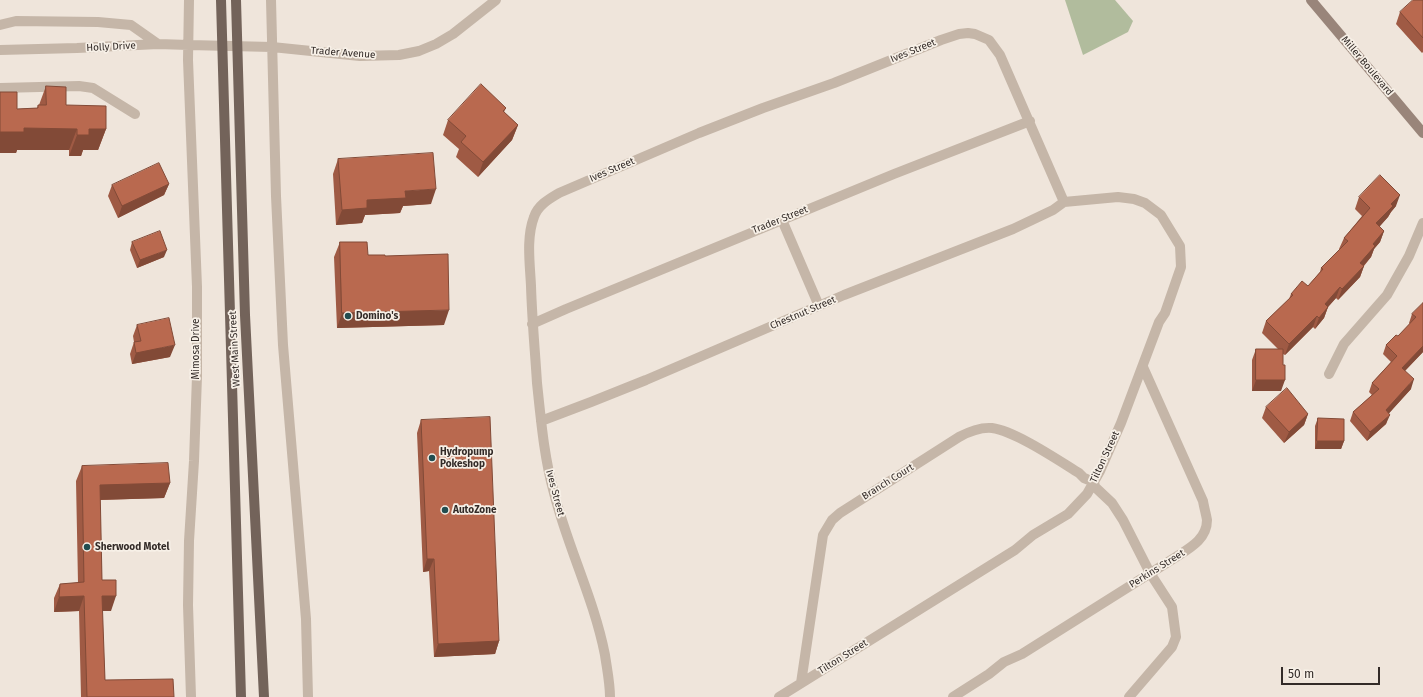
<!DOCTYPE html>
<html>
<head>
<meta charset="utf-8">
<style>
	body { margin:0 }
	#map { position:relative; width:1423px; height:697px; overflow:hidden; background:#efe5db; font-family:"Fira Sans",sans-serif }
	canvas { display:block }
	.scale { position:absolute; left:1281px; top:667px; width:99px; height:18px; box-sizing:border-box; border:2px solid #332b28; border-top:0; padding-left:5px; font-size:12px; line-height:14px; white-space:nowrap; color:#332b28; -webkit-text-stroke:3px #f7f0e7; paint-order:stroke }
</style>
</head>
<body>
<div id="map">
<canvas width="1423" height="697"></canvas>
<div class="scale">50 m</div>
</div>
<script>
const context = document.querySelector('canvas').getContext('2d');
context.lineJoin = 'round';
function paint(path, color) { context.fillStyle = color; context.fill(path, 'evenodd'); }
function strokePath(path, color, width, dash) { context.strokeStyle = color; context.lineWidth = width; context.lineCap = dash ? 'butt' : 'round'; context.setLineDash(dash || []); context.stroke(path); }
function write(font, color, halo, rows, align = 'center') {
  context.font = font + ' "Fira Sans",sans-serif'; context.lineWidth = 3.5; context.setLineDash([]); context.textBaseline = 'middle'; context.strokeStyle = halo; context.fillStyle = color; for (const [text, x, y, turn = 0] of rows) {
    context.save(); context.translate(x, y); context.rotate((+turn || 0) * Math.PI / 180); context.textAlign = isNaN(turn) ? turn : align; if (halo) context.strokeText(text, 0, 0); context.fillText(text, 0, 0); context.restore();
  }
}
const green = new Path2D(`
	M1065 0H1115L1133 21 1128 32 1083 55Z`);
const street = new Path2D(`
	M189 0 188 60 197 287V376L194 461 189 541 188 605 191 697
	M271 0 276 196 283 345 306 619 308 697
	M0 25 16 21 98 22 131 25 158 44
	M0 50 77 48 158 44 189 45 272 47 360 56 399 55 419 51 436 44 453 34 496 0
	M0 88 79 86 93 88 135 114
	M782 220 819 306
	M532 324 566 309 894 174 1030 121
	M1329 374 1344 344 1387 295 1409 256 1423 223
	M541 421 591 402 646 380 844 295 1013 229 1053 210 1064 202 1118 197 1134 199 1145 203 1161 215 1180 246 1181 267 1165 313 1159 322 1121 423 1100 471 1087 494 1068 514 1033 535 1015 550 779 697
	M801 683 823 535 832 520 840 513 959 437C970 431 980 427 992 428 1015 431 1058 460 1079 473L1084 478 1094 482 1095 487 1112 503 1123 520 1150 573 1172 607 1176 637 1172 647 1129 697
	M610 697C610 683 607 669 605 655 594 599 568 548 554 493 544 457 541 420 537 383 535 351 532 319 531 286 530 264 526 238 534 217 538 205 549 199 559 193L699 133 763 108 834 83 941 40 959 34 968 33 975 34 989 40 1000 55 1064 202
	M953 697 989 674 1004 662 1022 654 1176 557C1190 548 1207 539 1207 520 1206 514 1204 507 1203 501L1143 367`);
const secondary = new Path2D(`
	M1311 0 1423 133`);
const primary = new Path2D(`
	M221 0 241 697
	M236 0 245 315 264 697`);
const wall = new Path2D(`
	M1423 0V52L1422 53 1396 24 1400 12Z
	M46 86 66 105 106 129 98 150H83L81 156H69V150H17L16 153H0V92L17 109 37 108 38 105H39Z
	M506 108 504 112 518 125 512 140 478 177 456 157 459 149 443 135 448 120Z
	M338 159 431 204 403 206 400 213 365 215 362 223 336 225 333 174Z
	M169 184 164 195 118 218 108 196 112 185Z
	M1359 197 1396 206 1391 212 1388 217 1379 227 1384 231 1380 242 1374 249 1371 257 1364 266 1360 277 1338 300 1336 298 1328 307 1324 318 1315 329 1313 327 1285 355 1283 354 1281 391H1252V360L1256 349H1278L1262 333 1266 321 1289 299 1291 294 1308 286 1320 272 1321 268 1340 249H1339L1344 238 1362 216 1355 209Z
	M132 242 164 257 137 268 130 250Z
	M340 242 368 255 385 256 444 325 337 328 334 257Z
	M1423 303V352L1405 371 1411 389 1389 413 1386 424 1367 441 1350 421 1353 412 1372 395 1369 392 1372 383 1391 362 1383 354 1386 345 1398 336 1410 324 1409 323 1412 314Z
	M137 325 170 357 132 364 130 354 134 342 133 336Z
	M1266 407 1308 414 1304 425 1284 443 1262 418Z
	M1318 418 1344 441 1341 449H1315V426Z
	M421 420 499 641 495 654 434 657 429 571 423 572 417 433Z
	M82 466 170 483 164 498 100 500 102 580 111 611H102L105 680 174 697H81L79 611 54 612V598L60 584 78 583 76 481Z`);
const shadedWall = new Path2D(`
	M518 125 512 140 478 177 483 162Z
	M24 128 77 129 69 150H17L16 153H0V132Z
	M89 129H106L98 150H83L81 156H69L77 135Z
	M169 184 164 195 118 218 122 206Z
	M436 189 431 204 403 206 400 213 365 215 362 223 336 225 342 210 367 200 405 191Z
	M1400 195 1396 206 1391 212 1388 217 1372 235 1376 223 1391 204Z
	M1384 231 1380 242 1374 249 1371 257 1358 272 1364 266 1360 277 1338 300 1342 289 1373 244Z
	M167 250 164 257 137 268 140 260Z
	M1340 287 1336 298 1328 307 1324 318 1315 329 1319 318 1325 304Z
	M449 310 444 325 337 328 342 313Z
	M1317 316 1313 327 1285 355 1289 344Z
	M175 345 170 357 132 364 136 353Z
	M1423 346V352L1398 378 1402 368Z
	M1414 379 1411 389 1383 420 1386 410Z
	M1256 380H1285L1281 391H1252Z
	M1308 414 1304 425 1284 443 1289 432Z
	M1390 415 1386 424 1367 441 1370 432Z
	M1317 441H1344L1341 449H1315Z
	M170 483 164 498 95 500 100 485Z
	M427 559H434L429 571 423 572Z
	M84 596 79 611 54 612 59 597Z
	M102 596H116L111 611H97Z
	M499 641 495 654 434 657 438 644Z`);
const building = new Path2D(`
	M1413 0H1423V38L1400 12Z
	M481 84 506 108 503 111 518 125 483 162 461 142 466 136 448 120Z
	M46 86 66 87V105L106 106V129H89V135H77V129L24 128V132H0V92H17V109L38 108V105H46Z
	M433 153 436 189 405 191 406 198 367 200V208L342 210 338 159Z
	M159 163 169 184 122 206 112 185Z
	M1380 175 1400 195 1391 204 1393 206 1376 223 1384 231 1373 244 1375 246 1360 263 1364 266 1342 289 1340 287 1325 304 1328 307 1319 318 1317 316 1289 344 1266 321 1293 295 1291 294 1302 281 1308 286 1323 269 1321 268 1348 241 1344 238 1370 208 1359 197Z
	M160 231 167 250 140 260 132 242Z
	M340 242H367L368 255H385V256L448 254 449 310 342 313Z
	M1423 303V346L1402 368 1414 379 1386 410 1390 415 1370 432 1353 412 1379 389 1372 383 1397 356 1386 345 1396 335 1398 336 1416 317 1412 314Z
	M169 318 175 345 136 353 134 342 141 341 137 325Z
	M1256 349H1283V365H1285V380H1256Z
	M1287 388 1308 414 1289 432 1266 407Z
	M490 417 499 641 438 644 434 559H427L421 420Z
	M1318 418 1344 419V441H1317Z
	M168 463 170 483 100 485 102 580H116V596H102L105 680 173 679 174 697H87L84 596 59 597 60 584 84 582 82 466Z`);
const markers = [
	[348,316,4,"#224d50"],
	[432,458,4,"#224d50"],
	[445,510,4,"#224d50"],
	[87,547,4,"#224d50"]
];
const streetNames = [
	["Holly Drive",111,47,-3],
	["Ives Street",913,51,-22],
	["Trader Avenue",343,53,4],
	["Miller Boulevard",1367,66,50],
	["Ives Street",612,170,-23],
	["Trader Street",780,220,-22],
	["Chestnut Street",803,313,-23],
	["Mimosa Drive",196,349,-90],
	["West Main Street",235,349,-93],
	["Tilton Street",1105,457,-65],
	["Branch Court",888,482,-32],
	["Ives Street",555,493,75],
	["Perkins Street",1157,569,-32],
	["Tilton Street",843,657,-32]
];
const poiNames = [
	["Domino's",356,316],
	["Hydropump",440,452],
	["Pokeshop",440,464],
	["AutoZone",453,510],
	["Sherwood Motel",95,547]
];
paint(green, '#b1bc9d');
strokePath(street, '#c5b6a8', 10);
strokePath(secondary, '#99857a', 10);
strokePath(primary, '#73635a', 10);
paint(wall, '#9f5a44');
paint(shadedWall, '#824a37');
paint(building, '#b9694f');
strokePath(building, '#824a37', 1);
for (const [x, y, r, color] of markers) { const dot = new Path2D(); dot.arc(x, y, r, 0, 2 * Math.PI); context.fillStyle = color; context.fill(dot); strokePath(dot, '#f7f0e7', 1.5); }
write('10px', '#332b28', '#f7f0e7', streetNames);
write('bold 10px', '#332b28', '#f7f0e7', poiNames, 'left');
</script>
</body>
</html>
